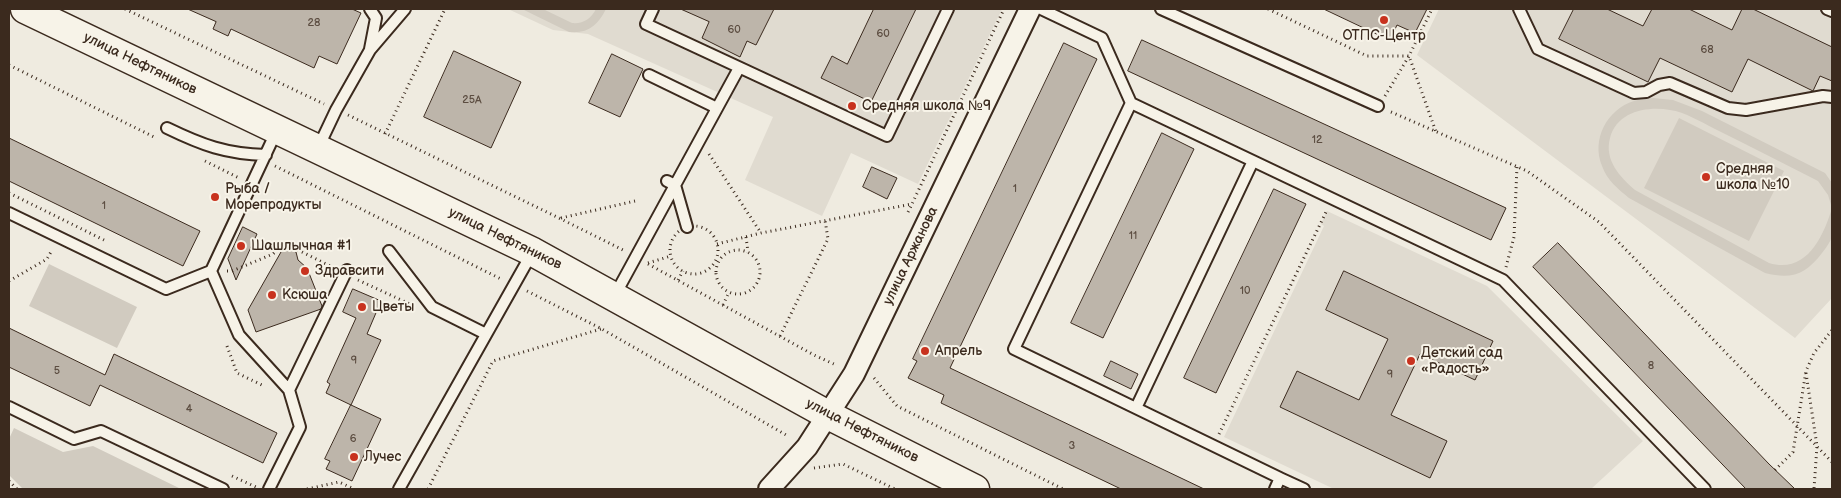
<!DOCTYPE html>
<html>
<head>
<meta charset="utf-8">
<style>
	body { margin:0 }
	#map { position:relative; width:1841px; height:498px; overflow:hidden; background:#efebe0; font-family:"Balsamiq Sans",sans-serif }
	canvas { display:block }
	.frame { position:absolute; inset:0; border:10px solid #3b2a1e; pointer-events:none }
</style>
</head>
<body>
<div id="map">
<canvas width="1841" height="498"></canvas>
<div class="frame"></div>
</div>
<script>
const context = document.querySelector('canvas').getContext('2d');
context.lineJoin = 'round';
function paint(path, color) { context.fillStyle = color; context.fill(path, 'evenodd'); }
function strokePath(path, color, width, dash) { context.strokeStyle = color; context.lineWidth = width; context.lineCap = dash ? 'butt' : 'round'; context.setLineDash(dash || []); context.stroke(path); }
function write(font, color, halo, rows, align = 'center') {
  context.font = font + ' "Balsamiq Sans",sans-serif'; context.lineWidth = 4; context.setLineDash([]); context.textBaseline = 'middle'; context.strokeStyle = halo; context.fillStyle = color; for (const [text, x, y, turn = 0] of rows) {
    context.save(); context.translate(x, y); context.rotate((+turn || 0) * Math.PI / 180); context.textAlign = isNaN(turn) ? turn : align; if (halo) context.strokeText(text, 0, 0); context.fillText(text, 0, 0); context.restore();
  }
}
const built = new Path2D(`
	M508 9H1002L918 184 851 153 822 216 745 180 773 117 588 34 553 30Z
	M1439 9H1832V298L1795 338 1417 55Z
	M1327 211 1487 286 1643 441 1591 489H1334L1224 437 1324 226 1321 224Z`);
const green = new Path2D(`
	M522 9H543L572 23C583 24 591 19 596 9H606C598 25 588 34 569 32Z
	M1653 98 1673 100 1702 111 1825 173 1832 183V208L1828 195 1818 181C1784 164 1750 146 1715 129 1701 122 1685 112 1670 110 1646 106 1617 112 1610 138 1604 160 1620 177 1635 190L1769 263C1806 274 1823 238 1832 208 1832 217 1834 227 1832 236 1831 241 1826 248 1822 253 1806 274 1792 280 1765 273L1629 198C1618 189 1607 180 1602 166 1591 140 1607 109 1634 101 1640 99 1647 99 1653 98Z
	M1679 118 1784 171 1749 241 1644 188Z
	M49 264 137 307 117 348 29 306Z
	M14 428 63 452 93 446 181 489H23L9 475V439Z`);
const building = new Path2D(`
	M188 9H352L361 13 337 64 319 56 314 68 231 29 228 36 213 29 216 22Z
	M681 9H774L756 45 747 41 740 57 702 38 709 22Z
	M874 9H916L871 102 821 78 832 56 847 64Z
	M1324 9H1427L1415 33 1397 25 1390 40Z
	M1574 9H1607L1643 26 1652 9H1689L1732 30 1742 9H1753L1832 47V81L1820 76 1813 91 1748 59 1732 92 1660 58 1648 82 1559 39Z
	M1142 40 1506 208 1491 240 1128 71Z
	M1064 43 1097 59 950 368 1204 489H1121L941 403 944 395 908 378 917 361 913 359Z
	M454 51 521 82 491 148 424 117Z
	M612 54 643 69 620 117 589 103Z
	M1162 133 1194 149 1103 338 1071 323Z
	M9 138 200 231 183 266 9 181Z
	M872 167 897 178 887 199 863 187Z
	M1274 189 1306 204 1216 393 1184 378Z
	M243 227 257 234 236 280 228 259Z
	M1558 243 1769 464 1795 489H1746L1533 267Z
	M286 247 296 252 298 260 307 268 322 306 321 309 256 332 248 310 281 252Z
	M1344 271 1493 341 1475 380 1420 354 1391 415 1447 441 1430 478 1280 407 1297 371 1359 400 1388 339 1326 310Z
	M353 289 381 301 367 334 381 340 351 405 326 393 330 384 327 382 356 318 343 312Z
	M9 328 105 375 114 354 277 433 263 463 100 385 90 406 9 367Z
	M1111 361 1138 374 1131 389 1104 376Z
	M351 405 381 419 352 481 326 469 330 461 325 459Z`);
const path = new Path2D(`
	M125 9 324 104
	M1268 9 1367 56H1409L1432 9
	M9 65 156 138
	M1385 96 1409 56 1436 132
	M1391 112 1527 171 1599 222 1832 462
	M348 115 561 219 623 250
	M385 134 445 9
	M709 154 761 233
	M205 161 239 178
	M275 166 501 279
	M9 193 104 240
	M908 212 912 204
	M561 218 635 201
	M670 250a24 24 0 1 1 48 0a24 24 0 1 1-48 0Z
	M746 237 748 252
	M717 244 761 233 912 204 1004 9
	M716 272a22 22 0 1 1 44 0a22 22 0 1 1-44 0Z
	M648 263 671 256
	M648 264 814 355 836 365
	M1506 267 1514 237 1517 166
	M227 271H232L273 254 284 243 332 267
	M358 280 412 305
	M678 280 683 271
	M9 281 47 259 52 250
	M527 291 602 329 788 436
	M723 305 729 292
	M780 336 828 239 825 220
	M227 346 237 373 264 386
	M1806 373 1817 446 1814 489
	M874 378 897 406 1063 489
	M1219 434 1326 212
	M814 468 843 464 895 489
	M1775 470 1793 452 1806 371 1814 353 1832 330
	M232 476 256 487
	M9 481 17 489
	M307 489 339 482 354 489
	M428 489 493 361 601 329`);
const lane = new Path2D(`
	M653 9 646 24 887 136 948 9
	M1041 9 1102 38 1131 103 1014 349 1280 478 1275 489
	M1161 9 1378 106
	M1519 9 1538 49 1634 93 1646 92 1659 85 1670 83 1728 108 1746 110 1823 96 1832 97
	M1827 9 1832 11
	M370 49 376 18 370 9
	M649 75 717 108
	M1131 103 1253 161 1136 408
	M167 128C202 145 226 154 266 155
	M318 148 336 110 370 50 405 9
	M1253 161 1503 280 1705 489
	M667 181 675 185 687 227
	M9 213 166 289 211 271 277 130
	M389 251 432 307 486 334
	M211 271 239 335 289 390 300 427 269 489
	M615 295 739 68
	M289 390 347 270
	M9 407 74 439 101 431 223 489
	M1280 478 1304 489
	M399 489 532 253`);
const street = new Path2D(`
	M769 489 807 447 854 374 1030 9`);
const secondary = new Path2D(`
	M25 9 533 252 828 415 975 489`);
const markers = [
	[1384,20,5,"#c8321e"],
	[852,106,5,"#c8321e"],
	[1706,177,5,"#c8321e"],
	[215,197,5,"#c8321e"],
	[241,246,5,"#c8321e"],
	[305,271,5,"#c8321e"],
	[272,295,5,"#c8321e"],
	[362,307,5,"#c8321e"],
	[925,351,5,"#c8321e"],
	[1411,361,5,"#c8321e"],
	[354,457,5,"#c8321e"]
];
const numberNames = [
	["28",314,23],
	["60",734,30],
	["60",883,34],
	["68",1707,50],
	["25А",472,100],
	["12",1317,140],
	["1",1015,189],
	["1",104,206],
	["11",1133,236],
	["10",1245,291],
	["9",354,361],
	["8",1651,366],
	["5",57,371],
	["9",1390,375],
	["4",189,409],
	["6",353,439],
	["3",1072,446]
];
const poiNames = [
	["ОТПС-Центр",1384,36,"center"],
	["Средняя школа №9",862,106],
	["Средняя",1716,169],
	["школа №10",1716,185],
	["Рыба /",225,189],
	["Морепродукты",225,205],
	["Шашлычная #1",251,246],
	["Здравсити",315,271],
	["Ксюша",282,295],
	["Цветы",372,307],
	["Апрель",935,351],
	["Детский сад",1421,353],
	["«Радость»",1421,369],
	["Лучес",364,457]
];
const streetNames = [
	["улица Нефтяников",140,64,26],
	["улица Нефтяников",505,239,26],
	["улица Аржанова",911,256,-64],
	["улица Нефтяников",862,431,27]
];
paint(built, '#e0dbd0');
paint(green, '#d1cbc0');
paint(building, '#bdb5aa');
strokePath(building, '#3b2a1e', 1);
strokePath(lane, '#3b2a1e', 14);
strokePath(street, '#3b2a1e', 24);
strokePath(secondary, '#3b2a1e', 31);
strokePath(path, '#3b2a1e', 3, [1, 4]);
strokePath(lane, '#f7f3e8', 10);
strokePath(street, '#f7f3e8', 20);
strokePath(secondary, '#f7f3e8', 28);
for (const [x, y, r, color] of markers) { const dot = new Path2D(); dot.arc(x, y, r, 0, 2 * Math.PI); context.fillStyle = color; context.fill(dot); strokePath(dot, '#f7f3e8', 2); }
write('11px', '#5c4d41', null, numberNames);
write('14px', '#3b2a1e', '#f7f3e8', poiNames, 'left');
write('14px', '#3b2a1e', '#f7f3e8', streetNames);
</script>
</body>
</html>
